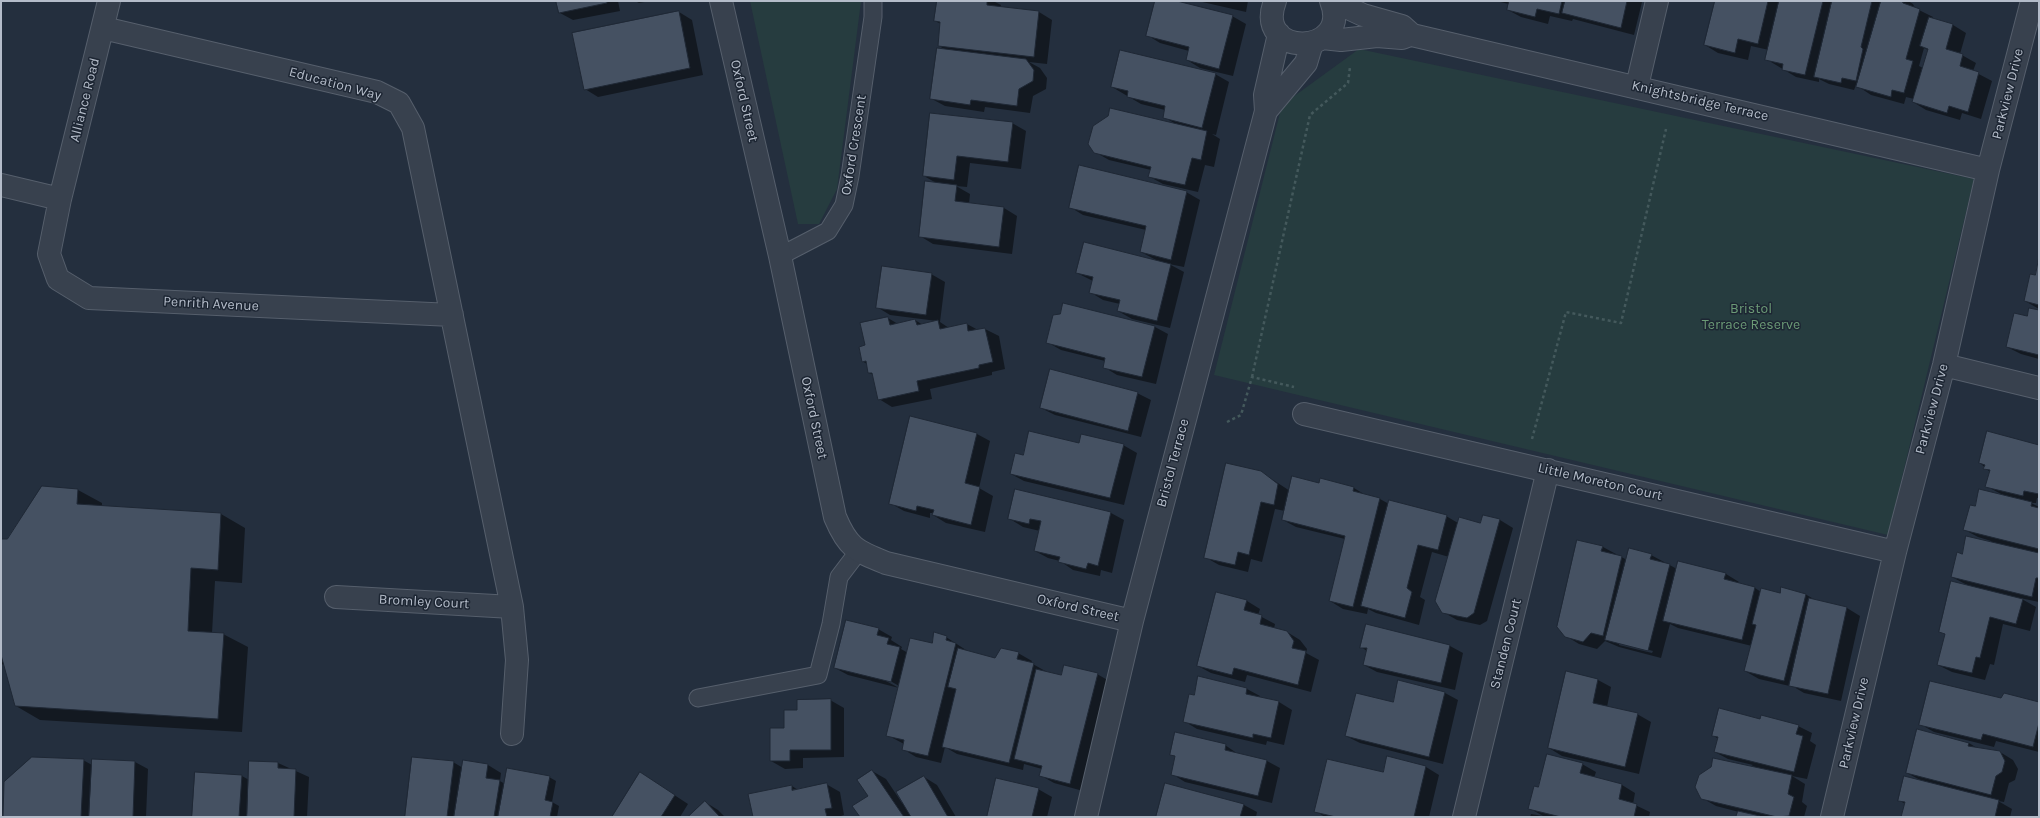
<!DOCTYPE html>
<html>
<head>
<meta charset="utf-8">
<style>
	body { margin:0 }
	#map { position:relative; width:2040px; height:818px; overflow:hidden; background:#242f3e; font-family:Karla,sans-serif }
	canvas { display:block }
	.frame { position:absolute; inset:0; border:2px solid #b4bcc9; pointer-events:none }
</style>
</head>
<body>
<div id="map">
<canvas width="2040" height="818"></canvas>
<div class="frame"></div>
</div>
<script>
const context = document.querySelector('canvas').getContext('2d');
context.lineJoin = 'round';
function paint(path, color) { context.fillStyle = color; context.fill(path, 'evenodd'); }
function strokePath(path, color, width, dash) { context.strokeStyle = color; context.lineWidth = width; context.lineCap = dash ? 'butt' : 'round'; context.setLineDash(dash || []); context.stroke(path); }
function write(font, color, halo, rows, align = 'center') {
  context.font = font + ' Karla,sans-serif'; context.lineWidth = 3; context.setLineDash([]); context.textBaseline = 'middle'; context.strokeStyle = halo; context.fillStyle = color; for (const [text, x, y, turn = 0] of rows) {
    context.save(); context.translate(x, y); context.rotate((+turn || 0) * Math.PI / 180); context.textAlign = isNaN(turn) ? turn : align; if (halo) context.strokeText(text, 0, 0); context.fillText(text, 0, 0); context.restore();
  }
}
const green = new Path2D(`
	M750 1H861L837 189 819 224H798Z
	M1359 49 1974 179 1888 535 1214 375 1282 105Z`);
const shadow = new Path2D(`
	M557 1H618L620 11 573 20 560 13Z
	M635 1H650L639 3Z
	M938 1H993L1001 5 1000 8 1039 12 1052 20 1047 64 1029 62 1040 68 1047 78 1046 89 1033 96 1030 113 985 107 984 112 945 106 932 99 946 50 939 46 941 24 935 21Z
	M1156 1H1173L1232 16 1246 24 1233 76 1200 68 1187 60 1189 51 1160 43 1147 35Z
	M1198 1H1248L1246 12Z
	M1496 1H1640L1642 2 1634 35 1573 19 1572 21 1550 16 1548 24 1521 17 1508 10 1509 4Z
	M1716 1H1776L1780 3V1H1908L1913 4 1915 8 1933 17 1932 19 1953 25 1966 33 1960 54 1976 63 1973 71 1992 81 1981 119 1962 113 1960 120 1926 110 1913 102 1914 99 1906 97 1904 104 1871 95 1856 85 1854 90 1829 84 1819 79V82L1796 77 1766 59 1769 50 1751 46 1748 60 1718 53 1705 45ZM1924 48 1928 50 1923 68 1919 66Z
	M679 12 692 20 703 75 598 97 585 89Z
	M1215 74 1229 82 1216 135 1212 134 1220 139 1214 167 1205 165 1198 192 1163 184 1150 177 1151 170 1109 160 1095 152 1174 123 1164 117 1165 110 1141 104 1112 87Z
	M931 114 1012 123 1026 131 1021 169 970 163 967 187 956 186 970 194 969 204 1004 208 1017 216 1012 254 933 244 920 236 938 184 924 176Z
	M1186 192 1200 200 1184 267 1169 264 1184 272 1170 328 1132 319 1118 311 1120 304 1103 300 1090 292 1093 281 1077 273 1156 260 1141 252 1146 230 1083 215 1070 207Z
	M2039 262V309L2025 301 2036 276Z
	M931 274 945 282 940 322 949 328 967 324 978 330 985 329 999 336 1005 369 992 372V375L930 389 932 399 892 407 879 399 874 375 869 373 867 364 862 361 866 346 888 318 898 324 915 320 923 325 937 321 890 315 877 307Z
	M2039 311V359L2021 354 2007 347 2027 317Z
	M1155 327 1168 334 1156 384 1117 375 1104 367 1105 361 1061 350 1047 342Z
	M1137 393 1151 400 1141 437 1055 415 1041 408Z
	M977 434 990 441 979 488 993 496 985 532 946 523 933 515 934 513H930V518L904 511 890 503Z
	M1080 445H1123L1137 453 1124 505 1024 481 1011 474 1024 456Z
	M2039 446V498H2037L2036 503H2031L2039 507V602L2020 598 2036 607 2030 631 2003 624 1994 665 1990 664 1985 680 1952 672 1938 665 1946 635 1940 631 1967 585 1952 577 1963 555 1991 543V541L1978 537 1965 530 1976 507 2001 494 1986 486 1990 472 1980 463Z
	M1261 472 1290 491 1320 484 1354 488 1367 496 1380 499 1389 504 1446 516 1458 523 1481 524 1483 516 1500 520 1513 528 1487 621 1480 625 1457 620 1443 612 1449 557 1432 552 1420 597 1425 600 1419 625 1376 613 1368 609 1367 614 1343 609 1330 601 1345 539 1296 527 1283 520 1285 511 1275 509 1262 562 1251 559 1248 572 1219 565 1205 557Z
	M78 490 102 503V507L221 514 245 528 242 583 215 581 212 633 223 634 248 647 242 732 40 720 16 706 5 665 1 664V540H7Z
	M1016 490 1111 513 1124 520 1112 573 1101 570 1100 576 1073 570 1060 561 1048 558 1035 551 1040 531 1023 527 1010 519Z
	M1603 547 1627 560 1651 555 1677 569 1678 563 1726 574 1739 582 1738 584 1755 588 1761 592 1805 594 1817 601 1847 608 1860 616 1841 701 1804 693 1794 687 1759 679 1745 671 1752 646 1678 628 1670 624 1661 658 1619 647 1605 641 1597 649 1579 644 1566 636ZM1619 642 1653 651 1652 653 1619 645Z
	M1217 594 1247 601 1260 609 1258 615 1275 624 1274 629 1287 632 1300 640 1307 649 1306 653 1319 660 1311 692 1247 675 1245 682 1211 673 1198 666Z
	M1366 626 1450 646 1463 653 1455 690 1377 672 1364 665 1367 651 1361 647Z
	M878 629 892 637 891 640 902 647 901 649 908 653 932 644 946 637 969 652 995 659 1018 653 1032 661 1031 663 1047 672 1062 676 1097 674 1111 682 1083 791 1054 783 1040 775 1042 769 1024 764 1023 770 957 754 945 747 941 763 916 757 903 749 904 744 887 735 899 686 887 679 886 681 899 688 848 675 835 668Z
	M1567 672 1598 680 1611 687 1607 707 1637 714 1651 722 1639 774 1562 756 1549 748Z
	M1247 689 1260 696V698L1279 702 1292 710 1284 745 1267 741 1266 745 1197 729 1184 721 1194 696Z
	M1445 693 1458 700 1443 764 1360 743 1346 736 1393 704Z
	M2002 699 2039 703V752L1996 741 1994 747 1934 732 1920 724Z
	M830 700 844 708V757L803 758V768L785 769 771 761 786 729 799 711Z
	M1761 720 1798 726 1812 733 1810 741 1816 745 1807 779 1792 776 1805 784 1802 802 1807 806 1804 817H1737L1739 812 1716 806 1702 798 1753 765 1728 759 1715 752 1718 739 1713 735Z
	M1918 730 1969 743 1977 748 2000 752 2013 760 2018 769 2015 780 2009 783 2004 802 1998 801 2012 809 2010 817H1902L1905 804 1899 800 1922 781 1907 773Z
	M1225 745 1238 754 1267 761 1280 768 1272 803 1185 782 1172 774 1175 756 1171 754Z
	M83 760 92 765 93 760 135 762 148 769 146 817H4Z
	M464 761 488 765 501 773 500 781 505 784 549 777 556 781 552 802 559 806 557 817H406L453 762 463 768Z
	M278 763 309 777 307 817H248V814H246V817H193L242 776 249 780Z
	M1582 764 1596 772 1594 778 1622 785 1635 793 1633 804 1650 812 1649 817H1530L1531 814 1543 816 1529 808 1539 789Z
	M1426 767 1439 775 1429 817H1325L1315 811 1384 773Z
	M872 771 886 779 902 803 924 777 937 785 956 817H861L869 796Z
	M653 781 688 804 680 817H613Z
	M826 784 840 792 844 815 838 817H754L792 786 798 790Z
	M1038 789 1052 797 1047 817H988Z
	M705 802 718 810 725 817H689Z
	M1244 805 1257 812 1256 817H1157Z`);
const building = new Path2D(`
	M556 1H607V3L559 13Z
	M937 1H987V5L1039 11 1034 57 938 46 940 22 934 21Z
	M1155 1H1177L1233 15 1219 69 1186 60 1189 47 1146 36Z
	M1509 1H1562L1559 14 1537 9 1535 17 1507 10Z
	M1565 1H1627L1621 28 1562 13Z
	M1715 1H1768L1758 44 1738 39 1735 53 1704 45Z
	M1779 1H1823L1805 75 1782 70 1783 64 1765 60Z
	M1832 1H1872L1861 47 1863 49 1856 81 1842 78 1841 83 1814 77Z
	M1881 1H1902L1903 3 1920 9 1906 59 1913 61 1904 93 1892 90 1891 97 1856 87Z
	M679 11 690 68 584 90 572 33Z
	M1929 17 1953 24 1946 49 1963 54 1960 66 1979 72 1968 112 1949 106 1947 113 1912 102 1928 49 1920 46Z
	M937 48 1026 59 1034 70 1033 81 1019 89 1017 106 971 100 970 105 930 99Z
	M1120 50 1216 73 1202 128 1163 118 1165 106 1127 97 1128 91 1111 87Z
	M1110 108 1207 131 1201 160 1192 158 1185 185 1148 177 1151 167 1094 153 1088 144 1093 126 1108 116Z
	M930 113 1013 122 1008 162 957 156 954 180 923 176Z
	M1079 165 1187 191 1171 260 1140 252 1146 226 1069 208Z
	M925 181 957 185 955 201 1004 207 999 247 919 237Z
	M1084 242 1171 264 1157 321 1117 311 1120 300 1089 293 1093 277 1076 273Z
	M2039 257V305L2024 301 2030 274 2035 275Z
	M882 266 932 273 926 315 876 308Z
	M1063 303 1155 326 1142 377 1103 368 1105 358 1046 343 1053 315 1060 314Z
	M2029 308 2039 310V355L2006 347 2014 313 2027 316Z
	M888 317 890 325 915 319 917 325 938 320 940 329 967 323 968 331 985 328 993 362 979 365V368L917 381 919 391 878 400 872 373H868L866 361 862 362 859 347 865 345 860 323Z
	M1050 369 1138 392 1128 431 1040 408Z
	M910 416 977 433 965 483 980 487 971 525 932 515 934 510 917 506 916 511 889 504Z
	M1029 431 1079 443 1081 434 1124 444 1110 498 1010 474 1015 453 1023 455Z
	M1987 431 2039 445V494L2024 491 2023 496 1985 487 1990 470 1983 469 1985 465 1979 463Z
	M1226 463 1261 471 1278 484 1274 505 1261 502 1249 555 1238 552 1235 565 1204 558Z
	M1292 476 1319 483 1320 478 1354 487 1353 491 1380 498 1353 607 1329 601 1345 536 1282 520Z
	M42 486 78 489 77 504 221 513 218 570 191 568 188 631 224 633 218 719 15 706 1 655V539H7Z
	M1015 489 1111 512 1098 566 1088 563 1086 569 1058 562 1060 557 1034 551 1041 521 1030 519 1029 524 1008 519Z
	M1979 489 2032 502 2031 506 2039 508V549L1963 530 1970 505 1975 506Z
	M1389 500 1447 515 1438 550 1418 545 1407 588 1412 592 1405 618 1361 606Z
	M1483 515 1500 519 1474 613 1467 618 1442 613 1435 601 1459 517 1480 523Z
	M1966 536 2039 553V578H2036L2032 597 1951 577 1957 552 1962 554Z
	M1577 540 1603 546 1601 551 1622 556 1603 636 1591 633 1583 642 1565 637 1557 627Z
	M1629 548 1652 554 1650 559 1670 564 1648 651 1605 640Z
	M1678 561 1726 573 1724 579 1755 587 1742 640 1663 621Z
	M1951 581 2023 599 2016 624 1990 617 1980 658 1976 657 1972 673 1937 665 1945 634 1939 632Z
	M1781 587 1806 594 1784 681 1744 671 1756 625 1752 624 1761 588 1780 593Z
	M1216 592 1247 600 1244 610 1262 615 1260 624 1287 631 1294 641 1292 648 1306 651 1298 685 1234 668 1232 675 1197 666Z
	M1809 598 1847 607 1828 694 1789 686Z
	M846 620 879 628 877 635 889 638 887 644 900 647 891 682 834 668Z
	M1366 624 1450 645 1441 683 1363 665 1367 648H1360Z
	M934 632 947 636 946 640 956 643 928 756 902 750 904 740 886 736 910 638 932 643Z
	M958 648 995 658 1001 648 1019 652 1017 659 1034 663 1009 763 942 747 956 689 948 687Z
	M1064 665 1098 673 1070 784 1039 776 1042 766 1014 759 1036 669 1061 675Z
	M1566 671 1598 679 1593 703 1638 713 1625 767 1548 748Z
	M1198 676 1247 688 1246 694 1279 701 1271 738 1253 734V738L1183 722 1189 694 1194 695Z
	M1398 680 1445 692 1429 757 1345 736 1356 693 1393 702Z
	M1930 681 2001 698 2004 693 2039 702V723L2033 747 1983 734 1981 740 1919 725Z
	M831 699V750H790V761H770V728H784V710H797V700Z
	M1719 708 1760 719 1761 715 1799 725 1796 734 1803 736 1794 772 1714 752 1718 737 1712 736Z
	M1917 729 1969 743 1968 746 2000 751 2005 761 2002 772 1996 776 1991 795 1906 773Z
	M1175 732 1226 744 1225 750 1267 760 1258 796 1171 775 1175 756 1170 755Z
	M1547 754 1583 763 1580 773 1622 784 1619 799 1637 804 1634 817H1561L1528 809 1534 786 1538 787Z
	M1387 756 1426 766 1414 817H1336L1314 812 1327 759 1383 772Z
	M32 757 84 759 81 817H3L4 782Z
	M412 757 454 761 447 817H405Z
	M1713 758 1792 775 1788 794 1794 797 1789 816 1777 817 1701 799 1695 787 1699 775 1711 767Z
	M92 759 135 761 133 817H89Z
	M463 760 488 764 486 778 500 780 494 817H454Z
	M249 761 278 762V768L296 769 294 817H247Z
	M507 768 550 776 545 800 553 802 550 817H498Z
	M872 770 904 817H860L852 806 868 796 857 780Z
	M195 772 242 775 239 817H192Z
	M640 772 675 795 661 817H612Z
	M924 776 948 817H911L896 792Z
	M1904 776 1999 800 1995 817H1901L1905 802 1898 801Z
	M996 778 1039 788 1032 817H987Z
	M827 783 832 808 825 809 827 817H753L748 794 792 785V790Z
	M1165 783 1244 804 1240 817H1156Z
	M705 801 720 817H688Z
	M1738 811 1760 816 1761 817H1736Z`);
const path = new Path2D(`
	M1252 377 1310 115 1348 83 1350 67
	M1227 422 1241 415 1252 377 1294 387
	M1532 439 1566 312 1621 323 1666 129`);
const lane = new Path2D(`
	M780 256 828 231 844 205 850 176 873 17V1
	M698 698 818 675 831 624 839 577 858 552`);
const street = new Path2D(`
	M109 1 60 199 49 254 58 279 89 298 452 315
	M721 1 780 256 835 517C848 548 856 551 886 563L1132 621
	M1275 1C1253 59 1353 56 1331 1
	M1333 5 1348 8 1363 15 1402 26 1412 35 1988 170
	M103 28 377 92 399 103 413 128 512 607 517 660 512 734
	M1323 38 1341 40 1377 36 1402 38 1410 35
	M1637 86 1657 1
	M1266 111 1306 63 1312 43
	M1 185 60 199
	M1944 365 2039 388
	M1304 414 1895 552
	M336 597 512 607
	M1086 817 1132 621 1266 111 1265 95 1279 34
	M1464 817 1548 470
	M1832 817 1895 552 1944 365 1988 170 2032 1`);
const streetNames = [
	["Education Way",335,84,15],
	["Parkview Drive",2008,94,-76],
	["Alliance Road",85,100,-76],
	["Oxford Street",744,101,77],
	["Knightsbridge Terrace",1700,101,13],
	["Oxford Crescent",854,145,-81],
	["Penrith Avenue",211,304,3],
	["Parkview Drive",1932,409,-75],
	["Oxford Street",814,418,78],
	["Bristol Terrace",1173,463,-75],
	["Little Moreton Court",1600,482,13],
	["Bromley Court",424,602,3],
	["Oxford Street",1078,608,13],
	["Standen Court",1506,644,-76],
	["Parkview Drive",1854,723,-77]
];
const parkNames = [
	["Bristol",1751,309],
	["Terrace Reserve",1751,325]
];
paint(green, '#263c3f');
paint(shadow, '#0007');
paint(building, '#455162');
strokePath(building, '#1f2835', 1);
strokePath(lane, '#565f6c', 19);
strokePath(street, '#565f6c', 24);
strokePath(path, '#44595c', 2.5, [3, 3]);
strokePath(lane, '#38414e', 17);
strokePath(street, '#38414e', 22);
write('14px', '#b4bcc9', '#1d2633', streetNames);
write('14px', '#6b9a76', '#1d2633', parkNames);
</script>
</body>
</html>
